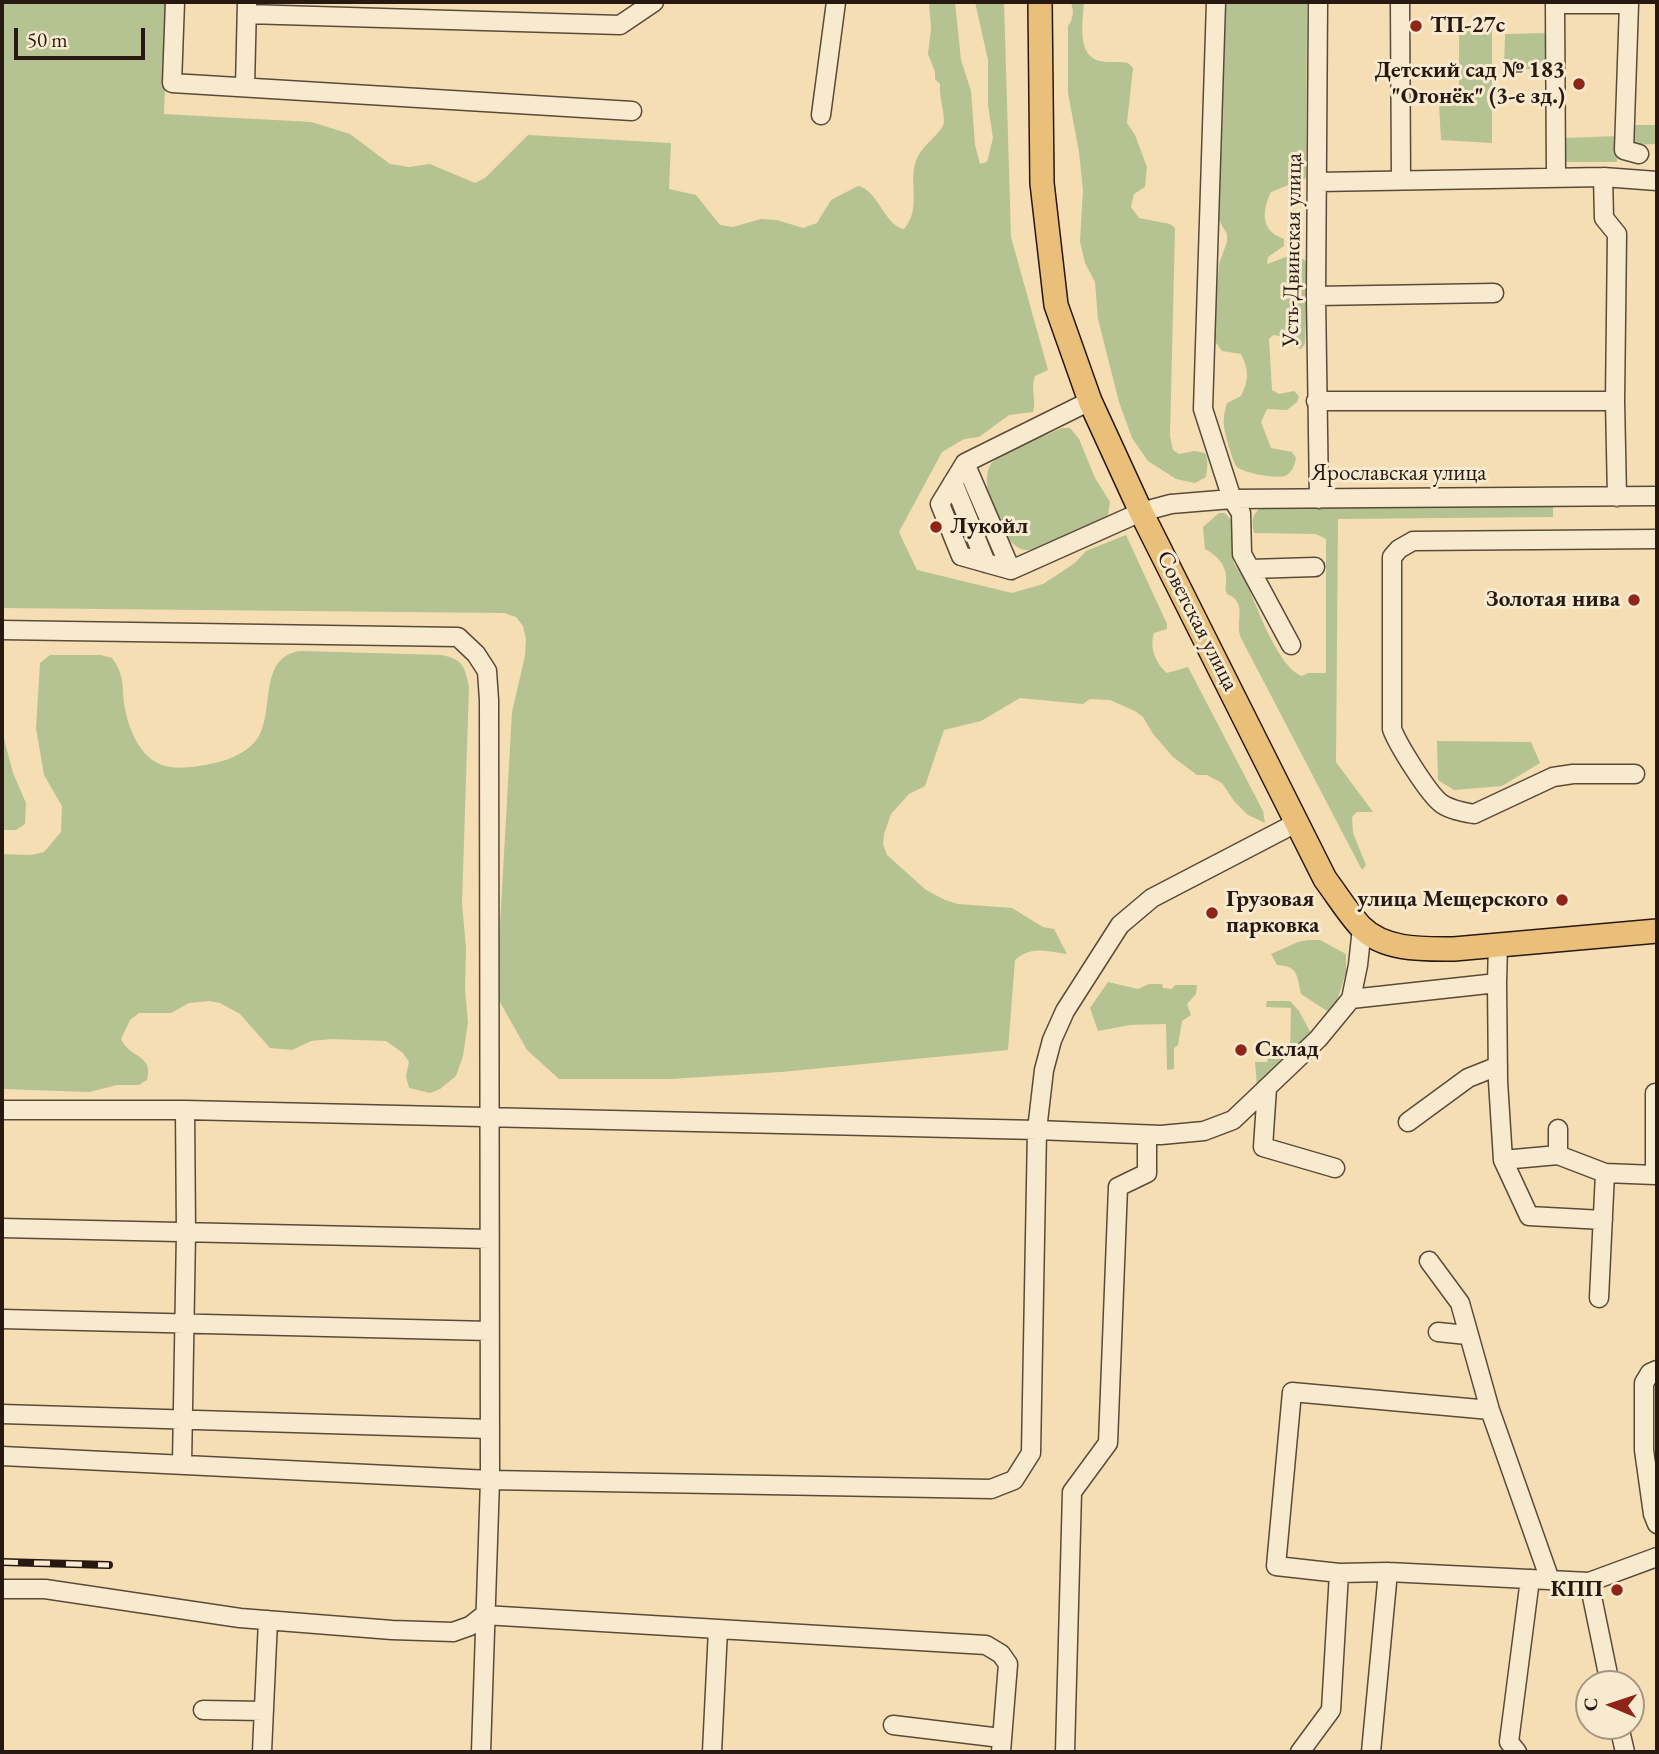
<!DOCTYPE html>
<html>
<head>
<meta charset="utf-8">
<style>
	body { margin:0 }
	#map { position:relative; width:1659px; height:1754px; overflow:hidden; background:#f5deb4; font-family:"EB Garamond",serif }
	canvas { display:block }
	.frame { position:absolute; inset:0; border:4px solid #271812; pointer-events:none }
	.north { position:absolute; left:1575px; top:1670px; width:70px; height:70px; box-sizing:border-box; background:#f8eace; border:2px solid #a49683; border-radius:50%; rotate:272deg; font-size:19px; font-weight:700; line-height:28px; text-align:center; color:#271812 }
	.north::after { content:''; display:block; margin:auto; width:24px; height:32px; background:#8f2418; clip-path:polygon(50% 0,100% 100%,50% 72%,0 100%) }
	.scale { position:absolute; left:14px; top:28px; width:131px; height:32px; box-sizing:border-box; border:4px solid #271812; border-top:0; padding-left:9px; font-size:21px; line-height:24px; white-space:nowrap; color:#271812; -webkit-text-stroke:5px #f8eace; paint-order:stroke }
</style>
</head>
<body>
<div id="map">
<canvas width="1659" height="1754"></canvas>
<div class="frame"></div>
<div class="north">С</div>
<div class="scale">50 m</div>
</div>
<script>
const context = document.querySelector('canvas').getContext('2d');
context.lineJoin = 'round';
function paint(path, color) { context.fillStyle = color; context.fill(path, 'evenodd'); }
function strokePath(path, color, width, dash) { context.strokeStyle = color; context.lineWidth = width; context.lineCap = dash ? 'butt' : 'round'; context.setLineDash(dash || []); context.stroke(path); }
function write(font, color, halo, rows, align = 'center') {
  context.font = font + ' "EB Garamond",serif'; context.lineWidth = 6; context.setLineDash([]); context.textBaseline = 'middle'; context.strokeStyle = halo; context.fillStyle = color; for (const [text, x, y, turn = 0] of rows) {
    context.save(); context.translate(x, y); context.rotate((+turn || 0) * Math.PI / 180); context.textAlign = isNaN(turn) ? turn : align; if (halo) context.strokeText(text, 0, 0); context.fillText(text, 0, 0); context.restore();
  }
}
const green = new Path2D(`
	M2 2H168L164 114 311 122 350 134 390 164 409 167 430 164 475 183 485 178 528 135 671 143 669 189 696 195 720 225 733 227 761 219 777 220 803 228 817 223 831 200 858 186C878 190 884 225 904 229 922 208 908 184 916 161 921 145 943 133 944 122 944 109 939 97 940 84L935 79V72L928 54 931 29 929 2H955L961 60 971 91 975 145 980 164 987 162 993 138 988 105V60L975 2H1004L1011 237 1048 370 1035 376C1030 389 1037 400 1033 412L1009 415 979 437 964 439 942 452 899 532 917 570 1012 593 1043 584 1075 563 1086 551 1126 535 1167 624V629L1154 633C1149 647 1156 664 1167 673L1188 667 1263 811 1265 823 1248 815 1234 801 1222 783 1207 775H1197L1173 757 1153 734 1143 717 1135 711 1110 700 1090 699 1083 704 1020 698 981 721 944 730 925 786 909 794 891 814 884 834 883 844 887 855 926 890 945 900 958 904 1012 908 1043 927 1054 929 1067 954C1046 952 1033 945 1015 960L1008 1050 781 1072 670 1079H559L527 1050 496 995 512 712 525 656 526 639 523 626 516 617 504 613 2 608Z
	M1070 2H1084C1083 20 1076 56 1100 61 1109 63 1119 61 1128 63L1133 68 1127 123 1135 135 1147 167 1145 187 1134 194 1131 207 1139 218 1170 224 1175 228 1170 436 1173 450 1179 454 1194 451 1205 453C1209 460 1207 470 1206 477L1195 483 1176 479 1148 461 1132 438 1119 402 1098 319 1095 282 1085 263 1080 242 1083 190 1079 152 1068 93V26C1073 20 1075 9 1070 2Z
	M1226 2H1307L1306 178 1271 192C1265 203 1260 224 1273 233 1276 236 1280 237 1284 239V246L1268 257 1267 264C1283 260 1292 249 1308 263L1305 344 1301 349C1288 347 1286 335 1273 335L1269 339 1272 390 1279 394 1294 391 1299 396 1297 402 1287 410 1267 409 1261 422 1271 448 1292 452 1296 458C1295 464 1292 473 1285 476 1276 479 1244 473 1237 467 1233 463 1224 432 1224 425 1223 418 1225 410 1227 403L1241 396C1249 379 1249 371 1241 354L1222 351 1214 340 1213 333 1219 264 1227 242V234L1216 215 1220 190Z
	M1459 26H1492V143L1441 140 1439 105H1459Z
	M1550 33V69H1504L1505 34Z
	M1628 125H1657V144L1628 145Z
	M1618 136 1617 162H1564L1565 138Z
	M1062 428H1070L1079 439 1095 478 1110 502 1108 515C1094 525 1042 552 1025 550 1002 547 977 483 991 464 999 453 1047 435 1062 428Z
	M1470 504H1553V517L1338 519 1336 762 1373 812H1357L1352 817 1353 833 1366 865 1362 870 1241 638C1234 622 1249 603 1227 594 1224 587 1227 584 1226 576 1225 563 1216 555 1205 549L1203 527 1219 513H1225L1233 522C1234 535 1230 549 1233 561 1235 568 1242 572 1245 579 1255 602 1278 668 1302 676L1308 673H1326V539L1316 534 1254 533C1251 521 1252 513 1263 506H1457Z
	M301 651 442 655C464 660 464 666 469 686L462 903 466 948 465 990 468 1022 463 1056 456 1076 440 1089 430 1093 409 1088 406 1076 409 1062 403 1053 386 1041 332 1039 311 1041 292 1050 270 1048 240 1014 220 1003 209 1001 189 1003 171 1013H139L130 1020 121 1039C130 1059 154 1054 147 1080L139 1085H117L89 1092 2 1089V854L31 855 44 852 61 832 62 806 44 775 36 728 40 663 50 655H101L112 658C126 677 121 688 125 709 129 730 140 757 162 765 175 770 197 767 210 764 228 761 252 751 260 734 274 706 259 656 301 651Z
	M2 701 4 716V739L13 773 26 803 25 824 16 830H2Z
	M1437 741 1531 742 1540 763 1502 786 1454 790 1438 780Z
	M1308 940H1320L1346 954V972L1336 1004 1327 1011 1301 994C1297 975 1298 966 1277 965L1271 954 1298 942Z
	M1108 982 1138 989 1149 984H1162L1163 988 1172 989 1175 985H1197L1196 994 1187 1004 1191 1015 1182 1021 1178 1045 1174 1048V1069L1167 1070 1166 1024 1130 1025 1098 1031 1090 1008Z
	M1267 1001H1290L1299 1011 1311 1033 1290 1052 1291 1008 1266 1007Z
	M1268 1057H1282L1281 1063 1257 1086 1255 1062H1267Z`);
const minor = new Path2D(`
	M175 2 172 83 632 111
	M1216 2 1203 409 1232 499 1241 513 1242 554 1291 645
	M1318 2 1316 296 1319 499
	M1400 2 1401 179
	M247 14 620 25 654 2
	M245 87 247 2
	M821 115 836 2
	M1603 177 1604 218 1617 234 1615 401 1617 497
	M1556 178 1555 4H1629L1624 150 1639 154
	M1318 182 1603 177 1657 181
	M1316 296 1494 293
	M1090 401 965 463 940 504 961 556 1011 570 1141 512 1171 504 1232 499 1657 496
	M1316 401H1615
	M965 463 1011 570
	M953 482 986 563
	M1250 569 1315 567
	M2 630 458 637 476 654 487 671 489 700 490 1480 481 1752
	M1635 774H1573L1553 777 1474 814C1463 812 1451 810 1442 804 1429 795 1398 745 1392 729V557L1399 549 1413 541 1657 539
	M1497 983 1498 1081 1503 1160
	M1351 999 1358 965 1362 928
	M1267 1088 1263 1147 1335 1168
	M2 1110H185L1037 1130 1161 1135 1204 1131 1233 1120 1318 1039 1351 999 1497 983 1498 943
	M1408 1122 1468 1078 1498 1066
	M1558 1129V1155L1503 1160 1529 1216 1603 1220
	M1558 1155 1605 1173 1655 1175V1093
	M2 1228 489 1239
	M1429 1261 1460 1303 1490 1410 1550 1580
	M1599 1298 1605 1173
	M2 1319 489 1331
	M1438 1332 1467 1335
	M1657 1370 1650 1373 1644 1383V1450L1653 1514 1657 1524
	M1490 1410 1292 1392 1276 1566 1339 1573 1388 1572 1589 1582 1657 1557
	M2 1414 490 1429
	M2 1456 490 1480 991 1489 1014 1480 1031 1453 1037 1130 1044 1070 1052 1040 1065 1011 1120 925 1152 898 1298 822
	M182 1465 186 1232 185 1110
	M1589 1582 1610 1684
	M2 1589H45L240 1618 392 1630 453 1632 470 1626 484 1615 986 1645 1001 1654 1008 1664 1001 1752
	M203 1710 264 1711
	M893 1725 1001 1738
	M1619 1726 1625 1752
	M262 1752 268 1620
	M712 1752 718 1629
	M1065 1752 1072 1492 1108 1443 1118 1187 1147 1173V1135
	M1300 1752 1331 1710 1339 1573
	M1371 1752 1388 1572
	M1517 1752 1509 1742 1530 1579`);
const major = new Path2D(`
	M1040 2 1042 183 1056 305 1090 401 1141 512 1325 879C1337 895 1348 913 1361 927 1385 951 1424 949 1454 949L1657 931`);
const rail = new Path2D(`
	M2 1562 109 1565`);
const markers = [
	[1416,26,7,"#8f2418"],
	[1579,84,7,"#8f2418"],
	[936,527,7,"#8f2418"],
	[1634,600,7,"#8f2418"],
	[1562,900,7,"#8f2418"],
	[1212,913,7,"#8f2418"],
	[1241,1050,7,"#8f2418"],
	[1617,1590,7,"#8f2418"]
];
const poiNames = [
	["ТП-27c",1430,26],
	["Детский сад № 183",1565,71,"right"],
	["\"Огонёк\" (3-е зд.)",1565,97,"right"],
	["Лукойл",950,527],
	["Золотая нива",1620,600,"right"],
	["Грузовая",1226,900],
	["парковка",1226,926],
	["улица Мещерского",1548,900,"right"],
	["Склад",1255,1050],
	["КПП",1603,1590,"right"]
];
const streetNames = [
	["Усть-Двинская улица",1293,250,-89],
	["Ярославская улица",1399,474],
	["Советская улица",1197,621,63]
];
paint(green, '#b5c292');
strokePath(minor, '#5a4a3a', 21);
strokePath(major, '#271812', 26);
strokePath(minor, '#f8eace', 18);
strokePath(major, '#eabf7a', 23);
strokePath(rail, '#271812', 8);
strokePath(rail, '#f8eace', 5, [16]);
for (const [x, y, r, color] of markers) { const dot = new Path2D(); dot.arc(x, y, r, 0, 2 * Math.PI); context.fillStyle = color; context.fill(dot); strokePath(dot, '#f8eace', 2.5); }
write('bold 23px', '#271812', '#f8eace', poiNames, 'left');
write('23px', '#271812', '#f8eace', streetNames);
</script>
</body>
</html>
